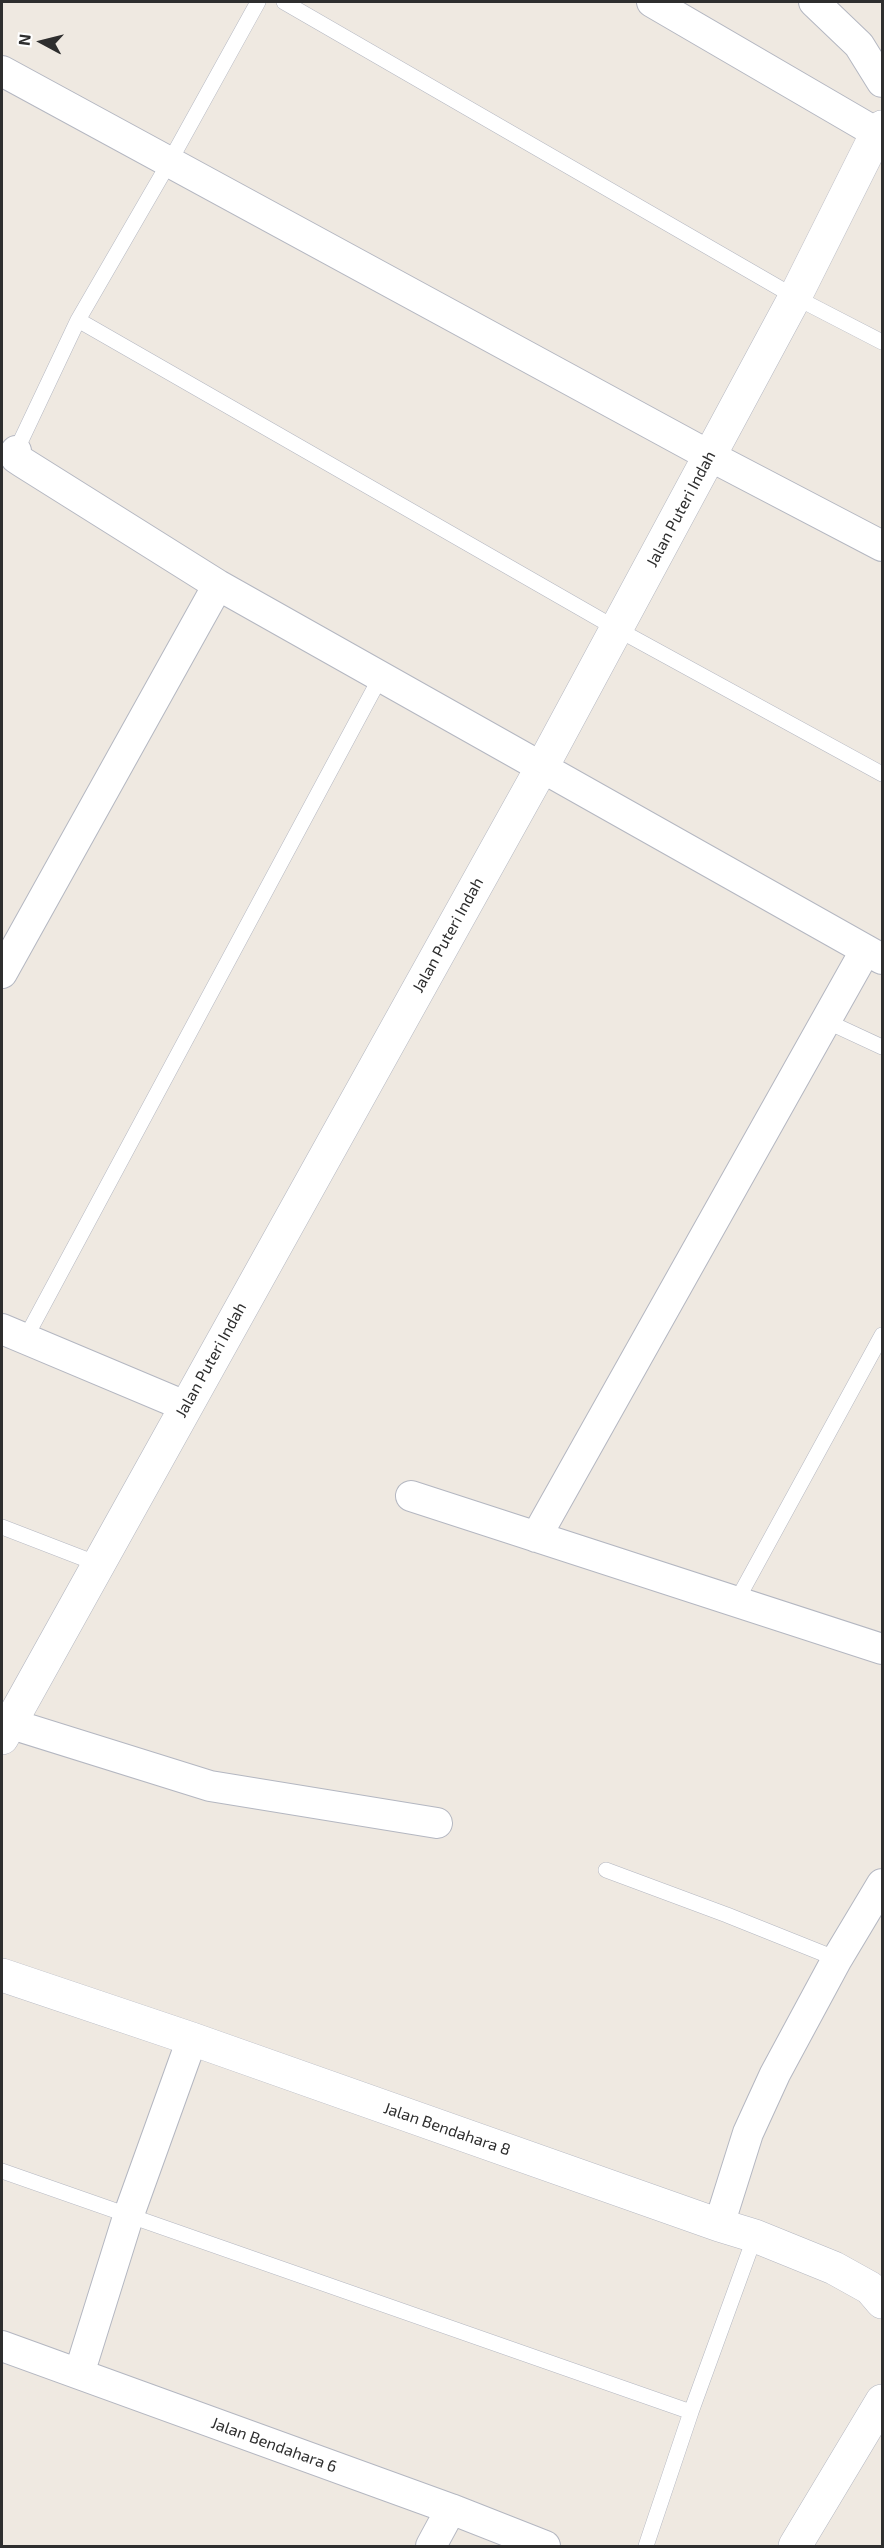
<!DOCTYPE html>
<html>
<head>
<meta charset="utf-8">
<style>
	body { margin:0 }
	#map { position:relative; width:884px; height:2548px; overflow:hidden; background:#efe9e1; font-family:"Exo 2",sans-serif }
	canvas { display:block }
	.frame { position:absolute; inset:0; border:3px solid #2e2e2e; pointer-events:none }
	.north { position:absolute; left:12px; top:12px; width:60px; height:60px; -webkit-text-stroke:4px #fff; paint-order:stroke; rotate:277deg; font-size:16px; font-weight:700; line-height:24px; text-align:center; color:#2e2e2e }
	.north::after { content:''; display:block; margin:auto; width:21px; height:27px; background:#2e2e2e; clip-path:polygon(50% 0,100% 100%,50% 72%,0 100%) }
</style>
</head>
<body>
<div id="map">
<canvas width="884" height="2548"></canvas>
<div class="frame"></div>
<div class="north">N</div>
</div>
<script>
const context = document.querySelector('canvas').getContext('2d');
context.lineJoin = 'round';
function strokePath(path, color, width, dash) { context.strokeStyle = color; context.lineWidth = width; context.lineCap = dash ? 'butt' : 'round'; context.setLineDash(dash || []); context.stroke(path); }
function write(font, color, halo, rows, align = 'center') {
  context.font = font + ' "Exo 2",sans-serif'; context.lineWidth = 4.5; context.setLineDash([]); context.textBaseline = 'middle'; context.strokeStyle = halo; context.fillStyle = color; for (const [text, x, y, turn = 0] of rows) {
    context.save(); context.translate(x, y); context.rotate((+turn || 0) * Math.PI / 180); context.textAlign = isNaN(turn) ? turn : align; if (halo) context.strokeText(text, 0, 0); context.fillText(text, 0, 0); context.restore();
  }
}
const service = new Path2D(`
	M284 2 795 297 882 342
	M78 320 617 629 882 774
	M16 451 78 320 170 161 258 2
	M826 1021 882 1047
	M25 1339 380 678
	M2 1527 98 1564
	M736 1602 882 1335
	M606 1870 727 1915 837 1959
	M2 2171 691 2412
	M646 2546 691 2412 755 2236`);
const minor = new Path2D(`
	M652 2 882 136
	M814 2 859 45 882 82
	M2 71 710 456 882 546
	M16 451V458L22 462 218 585 882 959
	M2 973 218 585
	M2 1329 185 1406
	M411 1496 882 1649
	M536 1537 865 951
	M2 1721 210 1786 437 1823
	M719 2225 748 2133 775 2074 837 1959 882 1884
	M2 2346 451 2509 545 2546
	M79 2374 128 2217 192 2039
	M431 2546 451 2509`);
const tertiary = new Path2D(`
	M2 1738 542 767 795 297 877 133 882 127
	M2 1975 192 2039 719 2225 755 2236 834 2268 870 2288 882 2302
	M795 2546 882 2401`);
const streetNames = [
	["Jalan Puteri Indah",681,509,-62],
	["Jalan Puteri Indah",448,935,-61],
	["Jalan Puteri Indah",211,1360,-61],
	["Jalan Bendahara 8",447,2129,19],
	["Jalan Bendahara 6",274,2445,20]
];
strokePath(service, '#b4b7c1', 16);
strokePath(minor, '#b4b7c1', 32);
strokePath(tertiary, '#b4b7c1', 34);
strokePath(service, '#fff', 15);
strokePath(minor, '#fff', 30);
strokePath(tertiary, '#fff', 33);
write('16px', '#2e2e2e', '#fff', streetNames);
</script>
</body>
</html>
